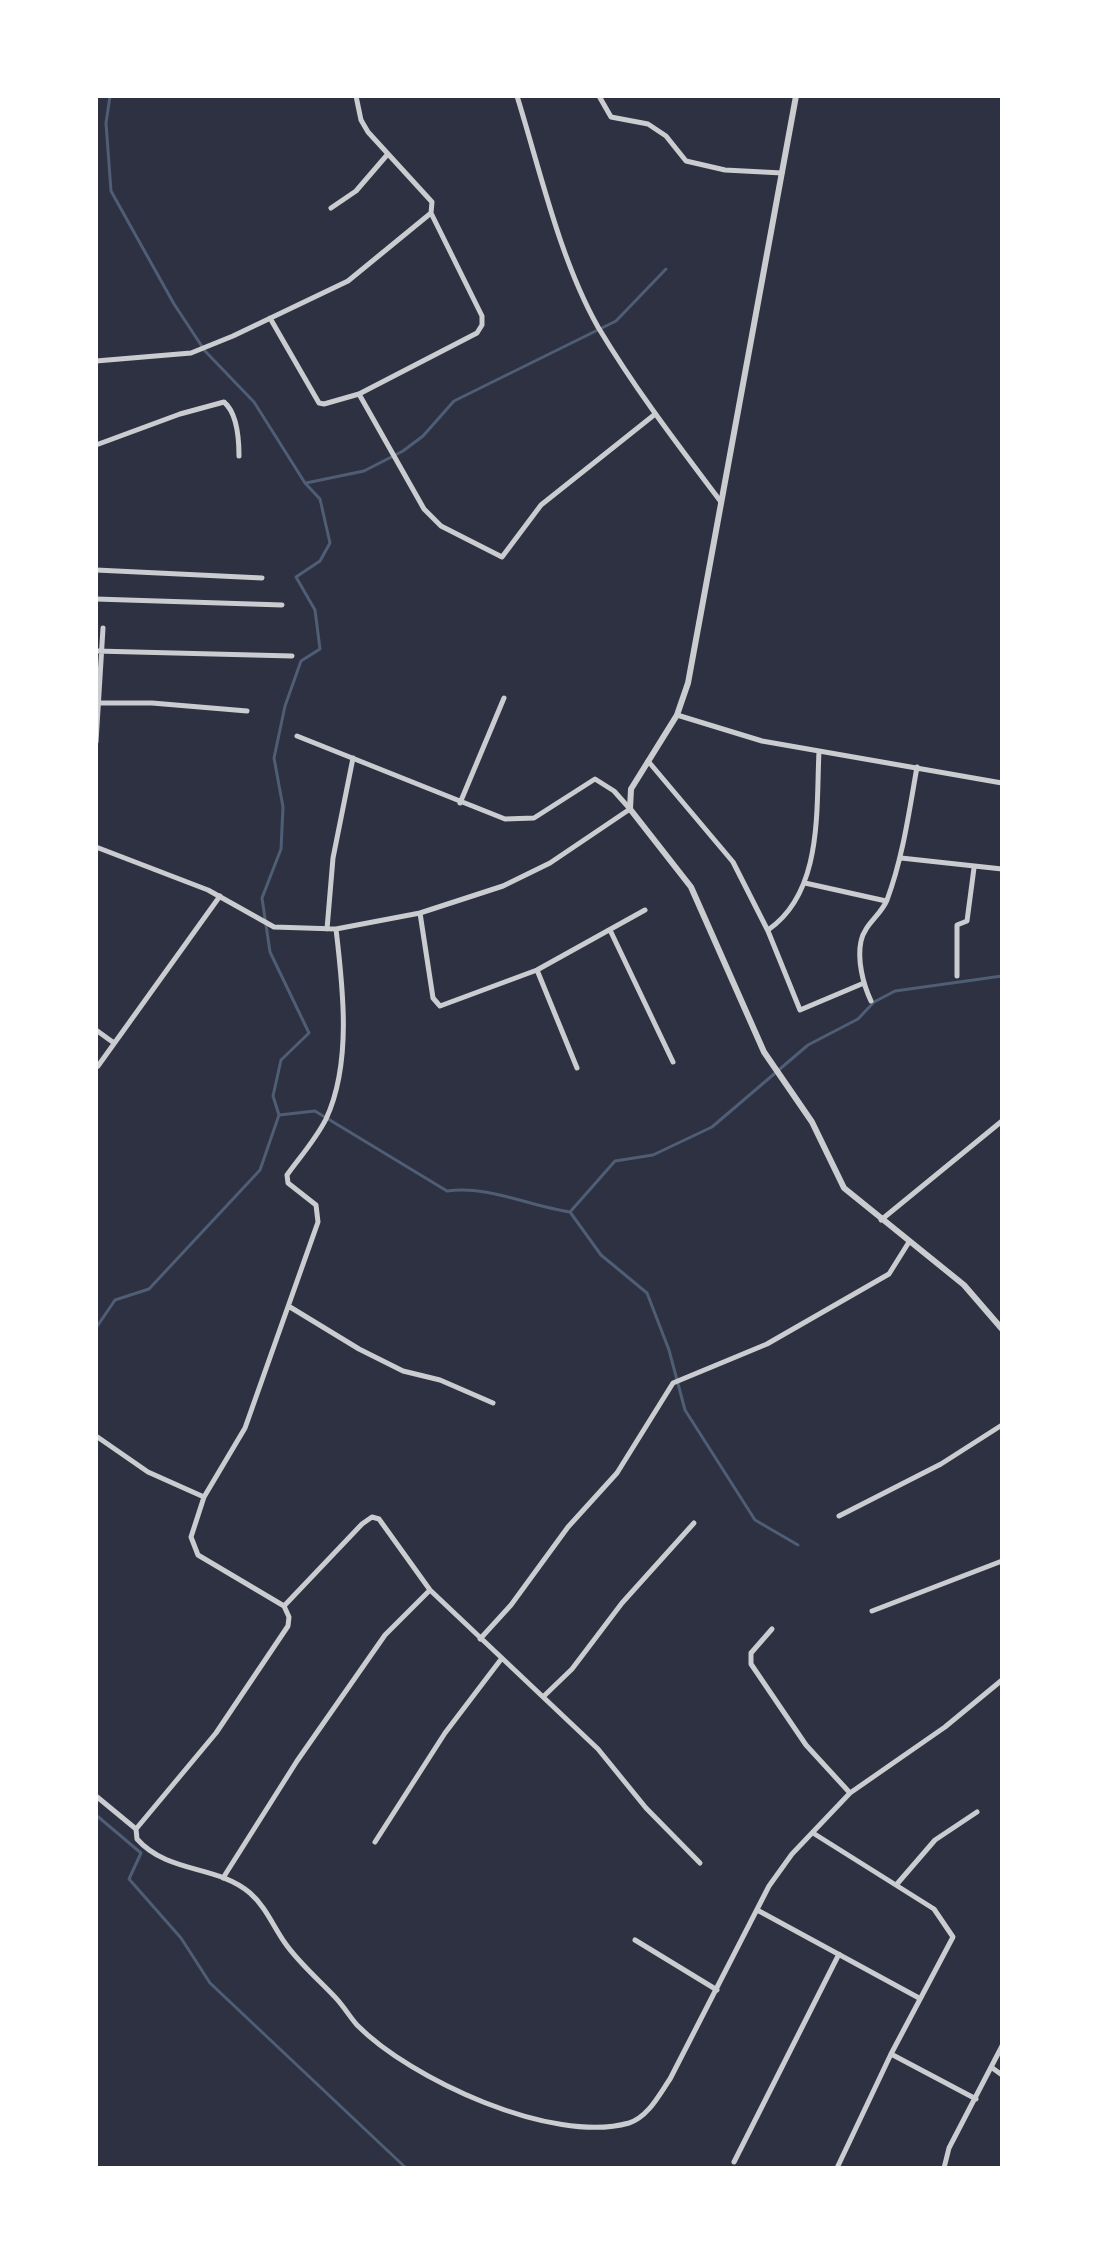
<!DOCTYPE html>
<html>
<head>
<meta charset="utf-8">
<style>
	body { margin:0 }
	#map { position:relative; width:1098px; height:2264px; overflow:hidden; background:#2d3142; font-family:"Alegreya Sans",sans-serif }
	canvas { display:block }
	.frame { position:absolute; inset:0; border:98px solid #fff; pointer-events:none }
</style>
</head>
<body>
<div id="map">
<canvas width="1098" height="2264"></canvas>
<div class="frame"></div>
</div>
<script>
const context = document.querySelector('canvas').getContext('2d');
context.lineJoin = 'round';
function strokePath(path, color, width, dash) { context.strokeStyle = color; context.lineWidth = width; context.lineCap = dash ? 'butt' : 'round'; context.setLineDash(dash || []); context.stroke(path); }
const stream = new Path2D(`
	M306 483 364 471 403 451 423 436 454 401 616 321 666 269
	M279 1115 315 1111 447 1191C488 1185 529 1206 570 1212L615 1161 653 1155 712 1127 808 1045 858 1019 874 1002 895 991 1002 976
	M570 1212 601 1255 647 1293 669 1350 685 1410 755 1520 798 1545
	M96 1328 115 1300 149 1289 260 1170 279 1115 273 1096 281 1060 309 1033 270 952 262 898 281 849 283 807 274 758 285 706 301 661 320 649 315 610 296 577 320 561 330 543 320 499 305 483 254 402 205 351 174 304 111 191 106 123 110 96
	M96 1815 141 1853 129 1879 181 1938 210 1983 406 2168`);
const minor = new Path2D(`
	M517 96C540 170 560 260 598 327 635 389 678 445 721 502
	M599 96 611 117 648 124 666 136 686 161 725 170 782 173
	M331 208 356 191 387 155
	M270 318 319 403 324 404 359 394 477 333 482 325V316L431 213 432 202 368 132 361 120 356 96
	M96 361 191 353 233 336 348 281 431 213
	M359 394 424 509 441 526 502 557 541 505 654 415
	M96 445 180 414 224 402C237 413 239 439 239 456
	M96 570 262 578
	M96 599 282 605
	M96 651 292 656
	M96 703H152L247 711
	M677 715 762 741 1002 783
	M96 742 103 628
	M648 761 733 862 768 931 800 1010 864 983
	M460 803 504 698
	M96 847 208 890 274 927 336 929 420 913 503 886 550 863 630 809 614 791 595 779 534 818 505 819 297 736
	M901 858 1002 869
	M805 883 886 901
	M420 913 433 998 440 1006 537 970 645 910
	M327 929 333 858 353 758
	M610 930 673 1062
	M768 930C823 892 816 811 819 751
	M537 970 577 1068
	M957 976V925L967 921 974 868
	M871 1001C863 984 857 960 861 941 864 925 881 915 887 900 903 857 909 812 917 767
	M96 1030 114 1043
	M98 1066 220 896
	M881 1220 1002 1121
	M290 1307 359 1349 403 1371 440 1380 493 1403
	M96 1436 148 1472 204 1497
	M839 1516 941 1464 1002 1425
	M284 1606 362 1524 372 1517 379 1519 430 1590 598 1749 646 1808 700 1863
	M872 1611 1002 1561
	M772 1629 751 1653V1664L806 1745 850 1793
	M480 1639 511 1605 568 1527 617 1473 673 1383 767 1344 889 1274 909 1242
	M544 1696 572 1669 622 1603 694 1523
	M96 1796 136 1829 137 1839C168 1874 218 1865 250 1893 266 1907 273 1926 285 1943 299 1963 318 1979 334 1996 343 2005 349 2016 357 2025 410 2079 553 2145 629 2123 648 2117 659 2095 670 2079L769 1886 792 1854 850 1793 945 1727 1002 1680
	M136 1829 216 1733 288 1626 289 1617 284 1606 198 1555 191 1537 204 1497 245 1428 318 1222 316 1205 288 1183 287 1175C300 1157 316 1139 326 1119 352 1063 343 988 336 929
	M813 1833 934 1909 953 1937 891 2054 837 2168
	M375 1842 445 1733 502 1658
	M223 1878 297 1761 385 1635 430 1590
	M897 1884 935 1840 977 1812
	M759 1911 919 1998
	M635 1940 717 1990
	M891 2054 976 2099
	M991 2067 1002 2075
	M734 2162 839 1954
	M944 2168 949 2148 1002 2046`);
const tertiary = new Path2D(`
	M796 96 688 683 677 715 631 789 630 809 691 887 764 1052 812 1122 844 1188 964 1285 1002 1329`);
strokePath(stream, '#4f5d75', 3);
strokePath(minor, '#caccd0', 5);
strokePath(tertiary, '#caccd0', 6);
</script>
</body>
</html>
